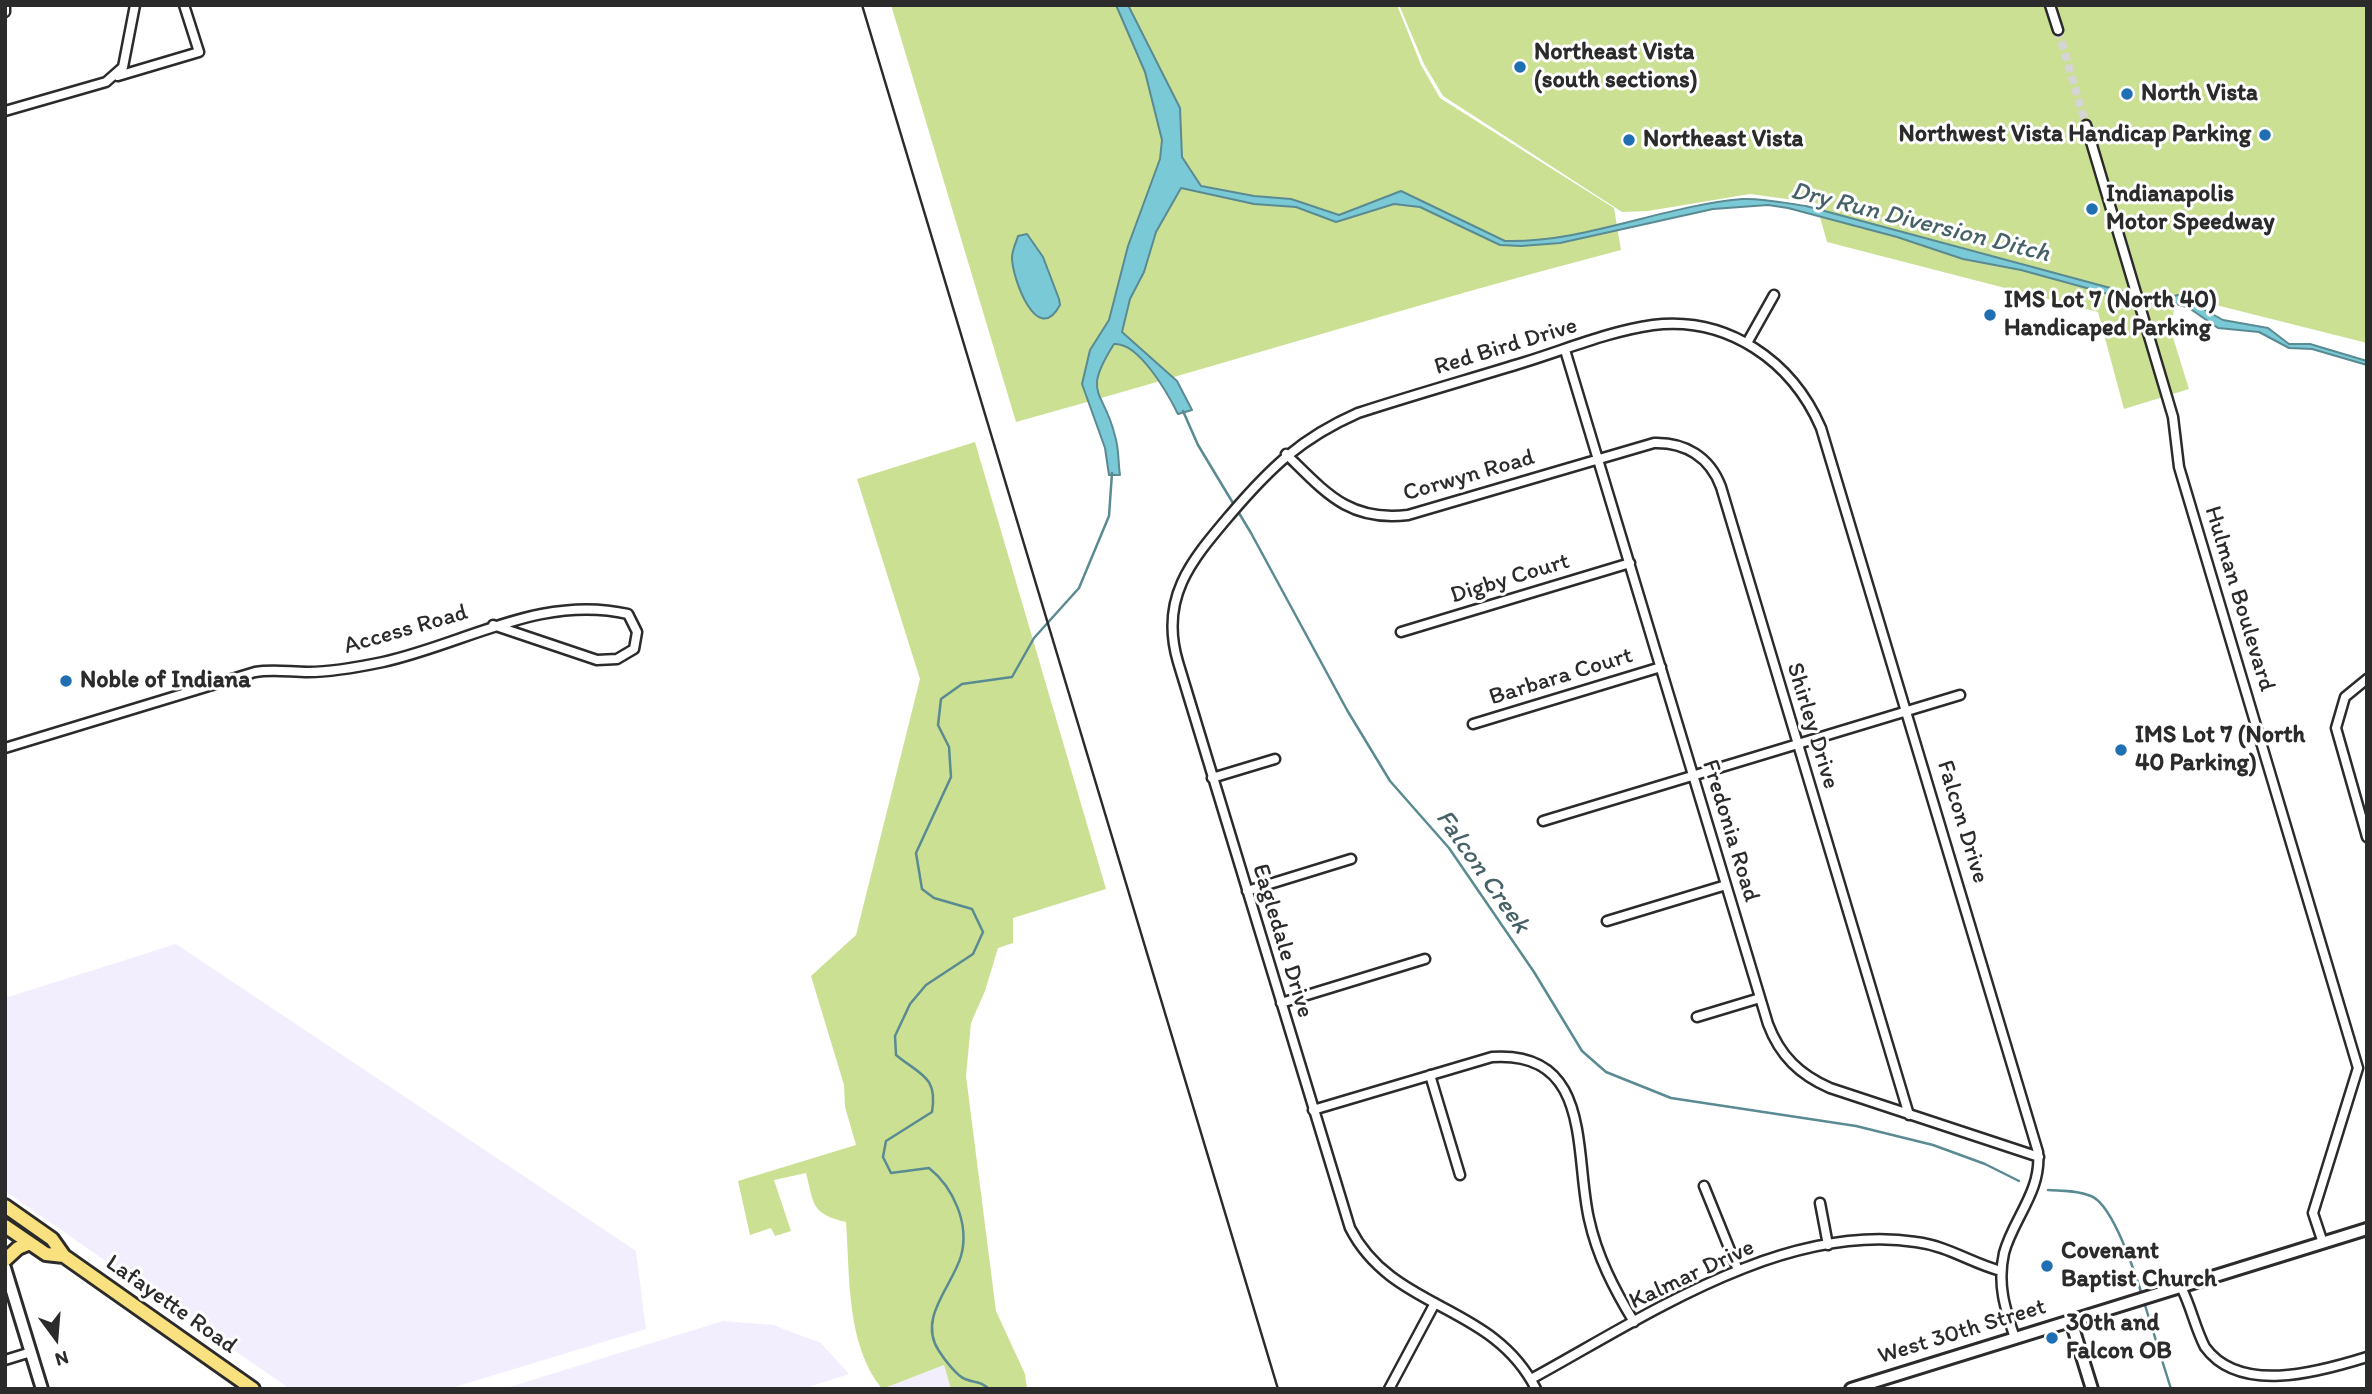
<!DOCTYPE html>
<html>
<head>
<meta charset="utf-8">
<style>
	body { margin:0 }
	#map { position:relative; width:2372px; height:1394px; overflow:hidden; background:#fff; font-family:Itim,sans-serif }
	canvas { display:block }
	.frame { position:absolute; inset:0; border:7px solid #2b2b2b; pointer-events:none }
	.north { position:absolute; left:21px; top:1303px; width:70px; height:70px; -webkit-text-stroke:5px #fff; paint-order:stroke; rotate:164deg; font-size:19px; font-weight:700; line-height:28px; text-align:center; color:#2b2b2b }
	.north::after { content:''; display:block; margin:auto; width:24px; height:32px; background:#2b2b2b; clip-path:polygon(50% 0,100% 100%,50% 72%,0 100%) }
</style>
</head>
<body>
<div id="map">
<canvas width="2372" height="1394"></canvas>
<div class="frame"></div>
<div class="north">N</div>
</div>
<script>
const context = document.querySelector('canvas').getContext('2d');
context.lineJoin = 'round';
function paint(path, color) { context.fillStyle = color; context.fill(path, 'evenodd'); }
function strokePath(path, color, width, dash) { context.strokeStyle = color; context.lineWidth = width; context.lineCap = dash ? 'butt' : 'round'; context.setLineDash(dash || []); context.stroke(path); }
function write(font, color, halo, rows, align = 'center') {
  context.font = font + ' Itim,sans-serif'; context.lineWidth = 6; context.setLineDash([]); context.textBaseline = 'middle'; context.strokeStyle = halo; context.fillStyle = color; for (const [text, x, y, turn = 0] of rows) {
    context.save(); context.translate(x, y); context.rotate((+turn || 0) * Math.PI / 180); context.textAlign = isNaN(turn) ? turn : align; if (halo) context.strokeText(text, 0, 0); context.fillText(text, 0, 0); context.restore();
  }
}
const built = new Path2D(`
	M176 944 636 1251 646 1329 448 1389H290L5 1191V998Z
	M723 1321 773 1325 821 1343 849 1374 802 1389H503Z
	M944 1365 951 1389H882Z`);
const green = new Path2D(`
	M891 5H1397L1421 65 1440 98 1614 208 1621 250C1418 303 1218 366 1016 422Z
	M1399 5H2367V343L2176 295 2171 331 2189 389 2124 409 2098 312 1827 242 1816 203 1750 194 1648 211 1622 212 1443 96 1424 64Z
	M975 442 1106 889 1013 918V943L998 948 985 991 971 1023 966 1076 996 1311 1025 1374 1027 1389H951L944 1365 882 1389C846 1344 850 1277 846 1222 811 1214 814 1204 806 1173L774 1180 791 1231 775 1236 771 1228 750 1235 738 1181 856 1145 845 1107 844 1085 811 976 856 935 920 679 857 479Z`);
const water = new Path2D(`
	M1116 5H1128L1180 108 1182 157 1201 186 1254 196 1291 199 1339 215 1401 191 1505 241C1585 243 1662 206 1742 199 1763 198 1785 203 1806 206L2155 300 2178 295 2223 320 2268 328 2289 344H2310L2367 361V365L2312 349 2289 348 2259 332 2218 328 2189 308 2168 301 2158 304 2123 298 2021 270 1963 259 1897 237 1788 208 1768 205 1713 209 1560 243 1521 246 1500 245 1420 207 1394 204 1336 222 1296 207 1254 204 1181 188 1156 232 1144 272 1130 299 1122 332 1177 381 1192 410 1178 414C1168 394 1139 342 1114 344 1081 396 1104 389 1115 436 1119 448 1118 462 1120 475H1109L1105 448 1082 384 1090 350 1109 320 1128 246 1160 159 1162 140 1145 72Z
	M1027 234 1043 257 1059 299 1060 305C1037 348 1012 277 1012 258 1012 250 1016 243 1018 236Z`);
const stream = new Path2D(`
	M1183 411 1198 445 1251 533 1347 710 1390 781 1449 848 1534 972 1582 1051 1606 1072 1671 1098 1856 1126 1933 1145 1985 1164 2019 1181
	M2048 1190C2062 1191 2077 1190 2091 1196 2113 1205 2135 1273 2142 1295
	M2144 1302 2171 1389
	M989 1389C981 1381 975 1383 965 1379 957 1376 944 1359 939 1351 917 1318 952 1287 961 1256 970 1224 953 1187 929 1168L891 1173 883 1157 886 1141 932 1112C938 1076 920 1075 896 1055L895 1036 910 1004 926 985 973 954 983 932 972 909 934 898 922 889 916 853 951 777 949 747 938 725 941 699 962 684 1012 677 1034 638 1079 588 1109 516 1112 473`);
const streetTunnel = new Path2D(`
	M2058 30 2086 125`);
const street = new Path2D(`
	M2050 5 2058 30
	M5 6V12
	M118 76 199 52 184 5
	M5 111 106 82 123 67 135 5
	M2086 125 2173 417 2179 467 2358 1068 2313 1213 2323 1243
	M1747 343 1774 295
	M1565 350 1768 1024C1780 1056 1800 1075 1830 1088L2039 1157
	M1286 454C1326 493 1349 522 1408 515L1654 443C1685 442 1710 457 1721 487L1909 1115
	M1401 632 1630 563
	M2367 679 2345 697 2336 728 2367 837
	M1473 724 1661 667
	M5 748 255 672C273 669 290 672 308 672 333 672 359 667 383 662 465 644 541 594 628 614L637 632 634 649 617 659 597 660 493 625
	M1212 778 1275 759
	M1543 821 1960 695
	M1247 891 1351 859
	M1607 921 1726 885
	M1281 1003 1425 959
	M1697 1017 1760 998
	M1430 1075 1460 1175
	M1313 1110 1492 1057C1593 1050 1574 1154 1589 1219 1597 1256 1614 1289 1634 1322
	M1704 1186 1738 1270
	M1820 1203 1828 1245
	M2181 1287C2191 1306 2195 1328 2205 1347 2239 1394 2316 1373 2367 1357
	M5 1360 31 1352
	M1531 1379C1643 1318 1782 1222 1916 1242 1948 1246 1971 1263 2001 1271
	M1389 1389 1435 1303
	M1536 1389C1492 1302 1393 1312 1350 1228L1178 662C1159 598 1191 561 1230 515 1270 468 1301 438 1358 413 1413 395 1470 379 1525 362 1567 349 1610 331 1653 325 1728 316 1792 361 1821 428L2038 1152C2042 1191 2013 1219 2004 1253 1997 1284 2005 1309 2015 1338`);
const secondary = new Path2D(`
	M5 1268 42 1389
	M2071 1321 2092 1389
	M1851 1389 2367 1229`);
const primary = new Path2D(`
	M5 1206 52 1239 64 1256 253 1389
	M5 1226 46 1254 64 1256
	M5 1260 18 1248 30 1243`);
const rail = new Path2D(`
	M862 5 1278 1389`);
const markers = [
	[1520,67,7,"#1f6fb2"],
	[2127,94,7,"#1f6fb2"],
	[2265,135,7,"#1f6fb2"],
	[1629,140,7,"#1f6fb2"],
	[2092,209,7,"#1f6fb2"],
	[1990,315,7,"#1f6fb2"],
	[66,681,7,"#1f6fb2"],
	[2121,750,7,"#1f6fb2"],
	[2047,1266,7,"#1f6fb2"],
	[2052,1338,7,"#1f6fb2"]
];
const poiNames = [
	["Northeast Vista",1534,53],
	["(south sections)",1534,81],
	["North Vista",2141,94],
	["Northwest Vista Handicap Parking",2251,135,"right"],
	["Northeast Vista",1643,140],
	["Indianapolis",2106,195],
	["Motor Speedway",2106,223],
	["IMS Lot 7 (North 40)",2004,301],
	["Handicaped Parking",2004,329],
	["Noble of Indiana",80,681],
	["IMS Lot 7 (North",2135,736],
	["40 Parking)",2135,764],
	["Covenant",2061,1252],
	["Baptist Church",2061,1280],
	["30th and",2066,1324],
	["Falcon OB",2066,1352]
];
const streetNames = [
	["Red Bird Drive",1506,347,-17],
	["Corwyn Road",1469,476,-16],
	["Digby Court",1510,579,-17],
	["Hulman Boulevard",2239,599,73],
	["Access Road",406,630,-16],
	["Barbara Court",1561,677,-17],
	["Shirley Drive",1812,726,73],
	["Falcon Drive",1962,822,73],
	["Fredonia Road",1730,831,73],
	["Eagledale Drive",1282,941,73],
	["Kalmar Drive",1692,1275,-25],
	["Lafayette Road",171,1305,35],
	["West 30th Street",1962,1332,-17]
];
const waterNames = [
	["Dry Run Diversion Ditch",1920,223,14],
	["Falcon Creek",1482,872,55]
];
paint(built, '#f3eefd');
paint(green, '#cce094');
paint(water, '#7ac9d7');
strokePath(water, '#5a8a92', 2);
strokePath(stream, '#5a8a92', 2.5);
strokePath(streetTunnel, '#d5d5d5', 8, [8, 4]);
strokePath(street, '#2b2b2b', 13);
strokePath(secondary, '#2b2b2b', 16);
strokePath(primary, '#2b2b2b', 18);
strokePath(street, '#fff', 8);
strokePath(secondary, '#fff', 10);
strokePath(primary, '#fae180', 12);
strokePath(rail, '#2b2b2b', 2.5);
for (const [x, y, r, color] of markers) { const dot = new Path2D(); dot.arc(x, y, r, 0, 2 * Math.PI); context.fillStyle = color; context.fill(dot); strokePath(dot, '#fff', 2.5); }
write('bold 24px', '#2b2b2b', '#fff', poiNames, 'left');
write('24px', '#2b2b2b', '#fff', streetNames);
write('italic 26px', '#476267', '#fff', waterNames);
</script>
</body>
</html>
